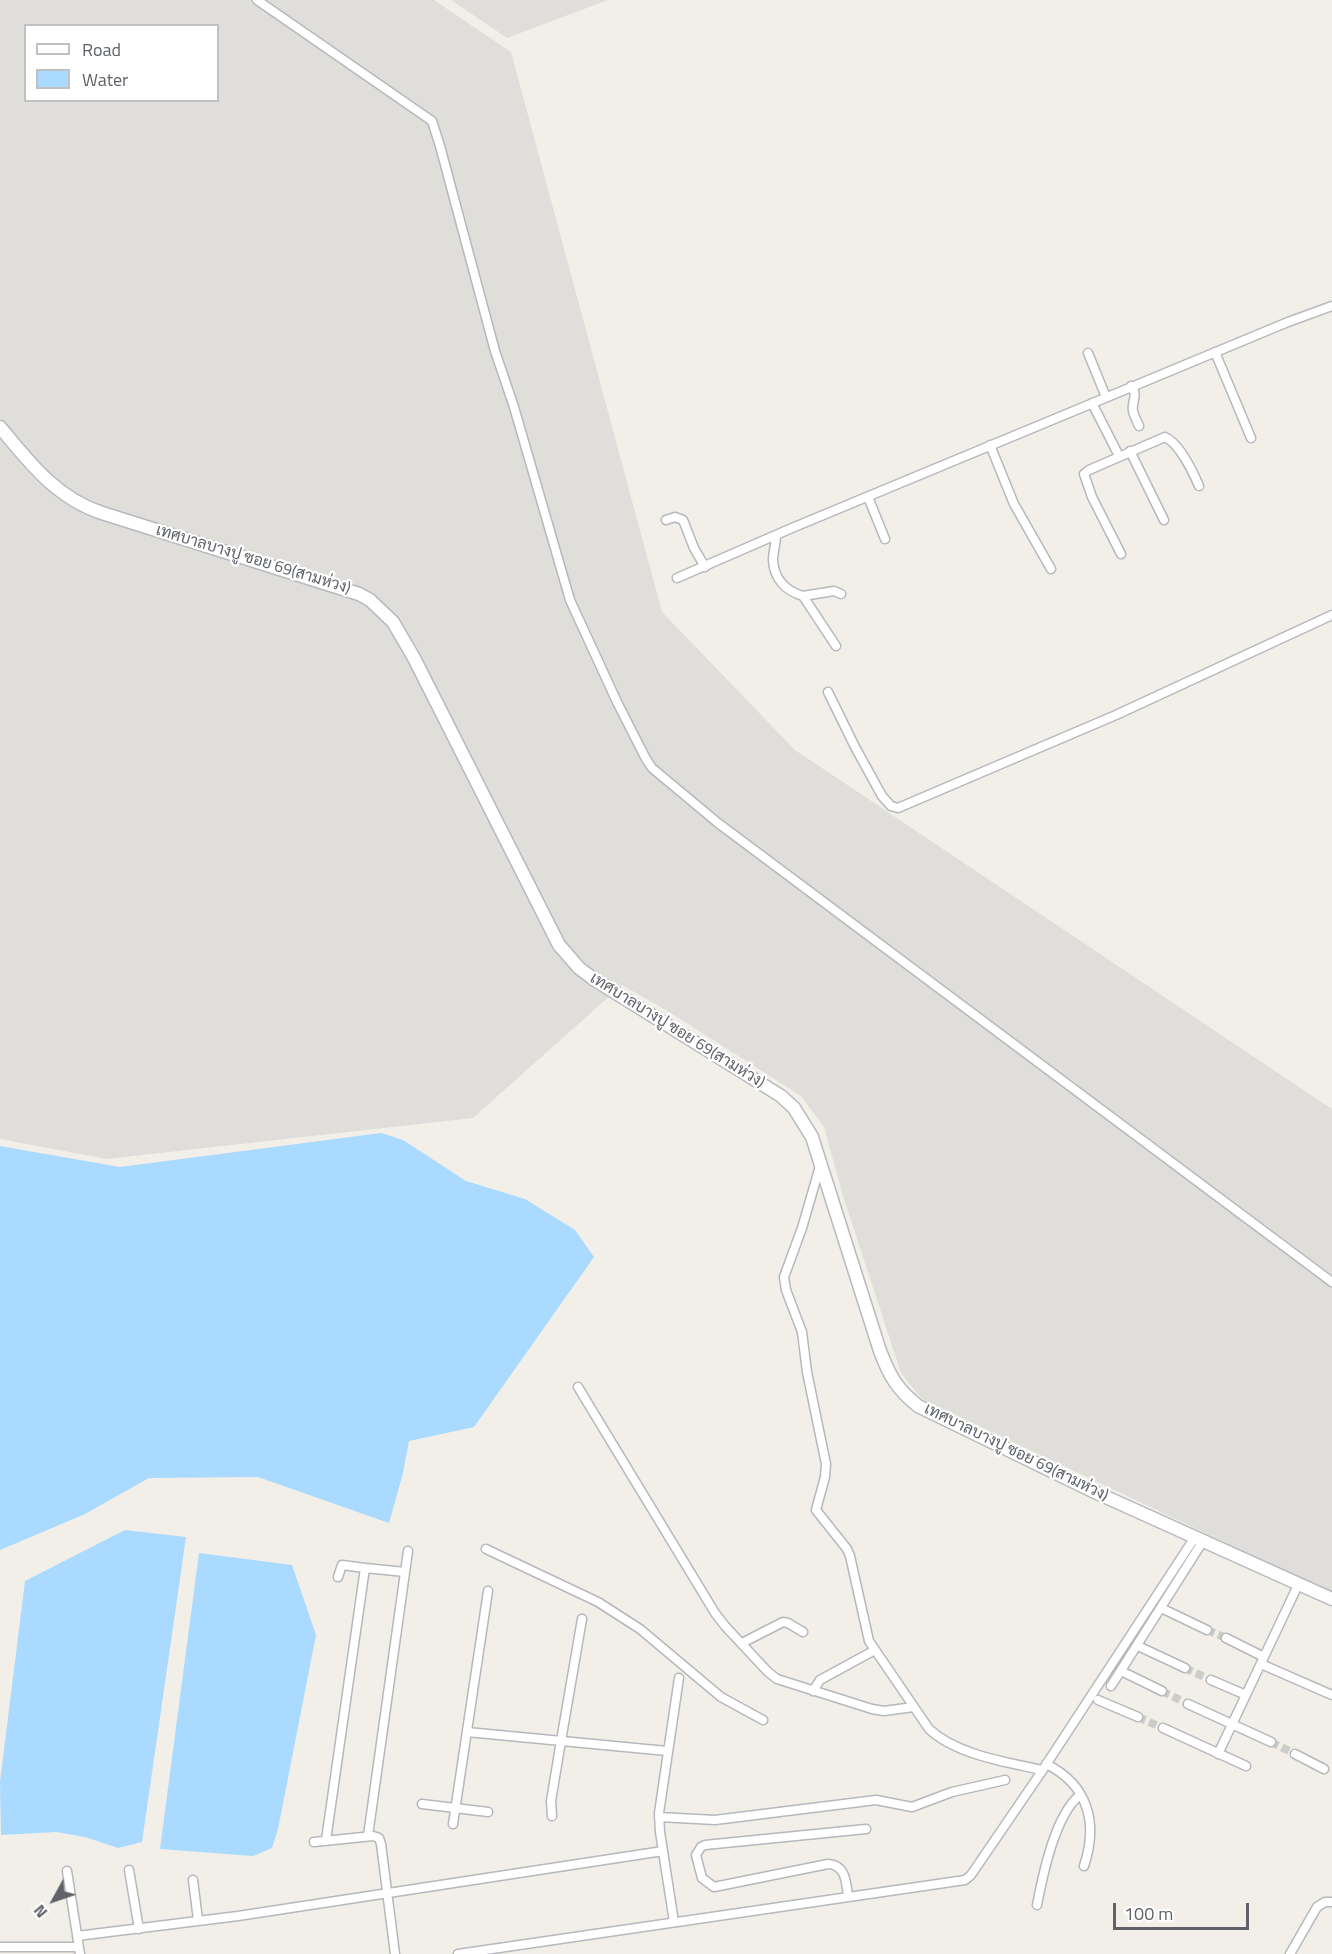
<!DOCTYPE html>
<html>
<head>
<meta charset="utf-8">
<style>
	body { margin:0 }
	#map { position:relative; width:1332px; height:1954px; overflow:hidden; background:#f1efe8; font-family:"Titillium Web",sans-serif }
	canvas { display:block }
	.legend { position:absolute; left:24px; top:24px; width:195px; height:78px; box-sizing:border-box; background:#fff; border:2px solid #bfc1c3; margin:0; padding:8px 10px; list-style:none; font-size:18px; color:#5f6368 }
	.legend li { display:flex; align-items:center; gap:12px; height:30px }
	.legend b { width:30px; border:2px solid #bfc1c3 }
	.north { position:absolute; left:24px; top:1870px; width:60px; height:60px; -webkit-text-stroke:4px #fff; paint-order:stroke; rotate:230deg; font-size:16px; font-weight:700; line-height:24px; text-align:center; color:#5f6368 }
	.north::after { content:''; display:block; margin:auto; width:21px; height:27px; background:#5f6368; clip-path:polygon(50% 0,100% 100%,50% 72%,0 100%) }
	.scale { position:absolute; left:1113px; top:1903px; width:136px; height:27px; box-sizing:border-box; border:3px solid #5f6368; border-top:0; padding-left:8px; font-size:18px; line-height:21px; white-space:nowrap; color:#5f6368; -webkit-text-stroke:4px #fff; paint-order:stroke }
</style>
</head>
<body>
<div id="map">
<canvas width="1332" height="1954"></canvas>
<ul class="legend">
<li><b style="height:8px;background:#fff"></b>Road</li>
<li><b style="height:16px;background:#aadaff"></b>Water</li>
</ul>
<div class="north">N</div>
<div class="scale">100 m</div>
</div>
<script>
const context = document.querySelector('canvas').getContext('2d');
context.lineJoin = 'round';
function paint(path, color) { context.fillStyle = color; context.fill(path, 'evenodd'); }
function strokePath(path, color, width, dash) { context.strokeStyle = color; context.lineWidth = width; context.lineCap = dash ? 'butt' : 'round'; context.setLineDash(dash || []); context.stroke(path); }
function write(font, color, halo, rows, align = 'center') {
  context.font = font + ' "Titillium Web",Sarabun,sans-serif'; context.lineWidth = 4.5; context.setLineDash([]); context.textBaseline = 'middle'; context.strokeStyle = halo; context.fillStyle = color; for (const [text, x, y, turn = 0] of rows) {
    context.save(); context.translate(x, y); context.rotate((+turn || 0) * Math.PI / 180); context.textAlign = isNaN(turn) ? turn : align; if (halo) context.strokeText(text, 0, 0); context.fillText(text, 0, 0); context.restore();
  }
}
const industrial = new Path2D(`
	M0 0H434L511 52 662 612 795 750 1332 1109V1593L922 1399 901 1373 843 1196 824 1127 801 1096 666 1010 622 985 473 1118 107 1159 0 1139ZM26 26H218V100H26Z
	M451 0H608L507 38Z`);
const water = new Path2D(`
	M381 1133 403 1140 466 1181 525 1199 575 1230 594 1257 474 1427 409 1441 403 1473 389 1523 258 1477 149 1478 85 1514 0 1550V1146L120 1167Z
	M125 1530 186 1537 142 1842 118 1848 85 1837 56 1832 1 1835 0 1782 25 1581Z
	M199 1553 292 1565 316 1635 278 1829 272 1848 253 1856 160 1849Z`);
const streetTunnel = new Path2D(`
	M1207 1630 1226 1638
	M1185 1668 1211 1680
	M1162 1691 1188 1704
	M1138 1717 1163 1728
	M1271 1742 1295 1754`);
const street = new Path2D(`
	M257 0 432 121 440 146 495 351 514 407 570 600 617 702 646 759 652 768 718 823 1332 1282
	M1215 352 1251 438
	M1088 353 1106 397
	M1131 386C1139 396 1131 401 1133 411 1134 416 1137 421 1139 426
	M1092 403 1119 456
	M990 445 1014 504 1051 569
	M1130 451 1164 520
	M868 497 885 539
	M666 520 675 517 683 520 694 548 705 567
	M776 535C776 544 773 552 773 560 774 579 786 591 803 596L836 646
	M1121 554 1092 497 1084 474 1089 470 1165 437C1179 443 1193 472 1199 486
	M677 578 792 528 1288 322 1332 306
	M803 596 834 591 841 594
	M828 692 855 747 882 796 891 806 898 808 1116 715 1332 615
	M820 1166 802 1228 784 1277 786 1290 802 1332 807 1372 826 1464 825 1477 816 1510 847 1549 850 1556 869 1641 929 1729C957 1755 1006 1762 1042 1770
	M578 1387 715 1613 725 1626 768 1672 777 1679 872 1709 884 1711 913 1707
	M486 1549 598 1602 640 1629 721 1697 763 1720
	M365 1568 405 1572
	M1161 1608 1207 1630
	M1226 1638 1264 1657
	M742 1643 783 1622 788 1623 803 1632
	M1138 1646 1185 1668
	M1261 1664 1332 1695
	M1121 1671 1162 1691
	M1211 1680 1246 1695
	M1111 1686 1203 1541
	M813 1691 820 1680 875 1650
	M1098 1700 1138 1717
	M1188 1704 1271 1742
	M1163 1728 1246 1766
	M467 1732 667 1751
	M1218 1754 1299 1583
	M1295 1754 1324 1769
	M1046 1764C1089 1785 1098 1824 1084 1866
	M422 1804 488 1812
	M552 1816 551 1801 561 1741 582 1619
	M659 1817 715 1820 876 1800 912 1807 952 1792 1005 1780
	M453 1824 488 1591
	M368 1836 408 1551
	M326 1840 365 1568 342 1565 338 1577
	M314 1842 373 1836 379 1838 381 1844 395 1954
	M129 1870 139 1929
	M67 1871 80 1954
	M193 1880 198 1920
	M848 1896C846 1882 846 1865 828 1864L714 1887 702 1878 696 1855 701 1847 705 1845 866 1829
	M1037 1905C1043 1874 1055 1815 1080 1795
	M674 1922 660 1832 659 1813 679 1678
	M77 1936 238 1916 663 1851
	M0 1947H78
	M458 1954 965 1880 971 1875 1040 1774 1195 1537
	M1290 1954 1317 1907 1325 1902H1332`);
const secondary = new Path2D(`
	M0 427C29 462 56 498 102 513L359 594 370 600 393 622 414 658 559 945 579 968 595 980 781 1096 794 1108 812 1137 880 1351C890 1377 897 1389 918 1406L1097 1493 1332 1599`);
const streetNames = [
	["เทศบาลบางปู ซอย 69(สามห่วง)",253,560,17],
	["เทศบาลบางปู ซอย 69(สามห่วง)",677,1031,32],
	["เทศบาลบางปู ซอย 69(สามห่วง)",1016,1453,26]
];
paint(industrial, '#e0deda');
paint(water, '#aadaff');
strokePath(streetTunnel, '#ccccc8', 8, [8, 4]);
strokePath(street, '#b5b8bc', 11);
strokePath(secondary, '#b6babf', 15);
strokePath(street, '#fff', 8);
strokePath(secondary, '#fff', 12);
write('16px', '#5f6368', '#fff', streetNames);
</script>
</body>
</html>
